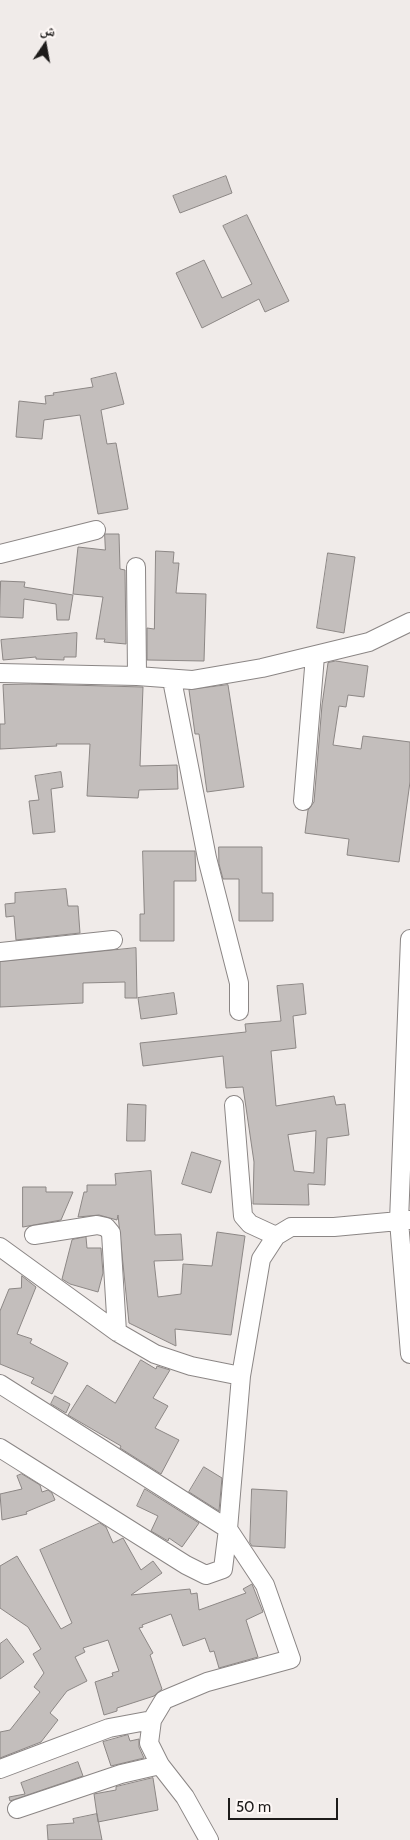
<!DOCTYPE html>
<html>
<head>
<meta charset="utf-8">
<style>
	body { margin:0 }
	#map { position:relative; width:410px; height:1840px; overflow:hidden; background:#f0ebe9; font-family:Cabin,"Noto Naskh Arabic",sans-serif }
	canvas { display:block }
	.north { position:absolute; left:20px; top:20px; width:50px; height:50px; -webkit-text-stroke:4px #fef8f6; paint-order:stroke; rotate:12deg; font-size:14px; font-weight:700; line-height:20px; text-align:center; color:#1d1b1a }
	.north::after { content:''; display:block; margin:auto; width:18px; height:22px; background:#1d1b1a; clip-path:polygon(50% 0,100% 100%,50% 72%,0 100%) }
	.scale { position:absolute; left:228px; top:1798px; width:110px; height:22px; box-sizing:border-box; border:2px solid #1d1b1a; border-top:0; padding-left:6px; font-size:15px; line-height:18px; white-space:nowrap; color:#1d1b1a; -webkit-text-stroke:4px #fef8f6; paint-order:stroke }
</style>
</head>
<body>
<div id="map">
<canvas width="410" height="1840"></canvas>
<div class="north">ش</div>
<div class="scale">50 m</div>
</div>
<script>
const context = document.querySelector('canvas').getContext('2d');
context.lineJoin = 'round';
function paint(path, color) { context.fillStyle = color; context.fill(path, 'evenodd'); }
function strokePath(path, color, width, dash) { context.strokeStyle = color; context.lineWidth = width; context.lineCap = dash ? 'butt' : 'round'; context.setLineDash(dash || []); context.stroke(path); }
const building = new Path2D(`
	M226 176 232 193 180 213 173 196Z
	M247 215 289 301 265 312 259 299 202 328 176 273 204 260 222 298 252 284 223 226Z
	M116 373 124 404 101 410 107 444 116 443 128 509 98 514 80 415 44 420 42 439 16 437 19 401 46 404 45 396 54 395 53 393 93 387 91 379Z
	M105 534H119L120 569 125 570 126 644 104 642 105 639H96L103 597 73 594 78 547 105 550Z
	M156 551 174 552 173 563H179L176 593 206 594 204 661 147 660V628L154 629Z
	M328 553 355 557 344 633 317 628Z
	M1 581 25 582 24 587 73 595 69 620H57L56 604 24 599 23 618 0 617Z
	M77 633 76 657H64V660L36 659V657L3 660 1 640Z
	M336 661 368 666 364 697 348 695 346 707 339 706 333 745 361 749 363 736 410 742V782L399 862 347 855 349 839 305 833 308 810 314 802 322 705 328 663Z
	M31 684 143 687 140 766 177 765 178 789 139 790 138 798 87 796 90 744H56L57 746 0 749V724H5L3 685Z
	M228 685 244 787 207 792 199 734H195L189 690Z
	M61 772 63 787 51 789 55 832 33 834 29 801 39 800 35 776Z
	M219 847H262V893H273V921H239V879H223L219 864Z
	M143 851H195L196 881H174V941H140V914H144Z
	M66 889 68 906H78L80 933 16 940 14 916 6 917 5 904 15 903V893Z
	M136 948 137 998H125V982L83 983V1003L0 1007V962Z
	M303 984 306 1014 293 1016 296 1048 271 1051 276 1106 334 1096 336 1105 345 1104 349 1135 327 1138 325 1185 308 1184 309 1205 253 1204 254 1162 243 1087 226 1088 223 1056 143 1066 140 1043 246 1032 245 1024 281 1021 277 986ZM316 1131 314 1173 294 1171 288 1135Z
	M174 993 177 1014 141 1019 138 998Z
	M128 1104 146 1105 145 1141H127Z
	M192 1152 221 1161 211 1193 182 1184Z
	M151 1171 155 1235 181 1234 183 1260 154 1261 158 1297 181 1294 183 1264 212 1266 217 1232 245 1236 231 1335 175 1329 176 1346 129 1323 118 1215 117 1220 99 1215 78 1217 84 1192H87V1185H116L115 1174Z
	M23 1187H46V1192H73L61 1220 23 1227Z
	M86 1237 87 1248H101L103 1273 98 1292 70 1284 62 1279 72 1240Z
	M22 1276 36 1287 17 1334 32 1339 30 1343 68 1363 52 1394 31 1383 34 1378 0 1364V1311L9 1289 21 1288Z
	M141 1360 156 1369 157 1366 170 1370 153 1398 168 1406 155 1428 179 1440 161 1474 120 1448 121 1446 68 1415 87 1385 115 1403Z
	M55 1396 70 1404 66 1413 51 1404Z
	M204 1467 222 1478 219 1511 189 1492Z
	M22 1474 40 1485 42 1492 48 1490 52 1493 55 1500 26 1512 27 1514 2 1520 0 1494 22 1489 17 1476Z
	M145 1489 199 1523 182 1547 169 1538 168 1541 151 1531 158 1516 137 1506Z
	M252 1489 287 1491 285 1548 252 1546 250 1543Z
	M100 1523 106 1527 113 1543 123 1538 141 1570 153 1561 162 1573 131 1595 190 1589 191 1594 197 1593 199 1610 246 1593 243 1589 252 1584 263 1612 246 1620 258 1657 219 1668 214 1651 210 1652 205 1638 183 1646 171 1614 142 1625 143 1627 139 1628 153 1653 150 1655 162 1689 154 1696 117 1708V1711L104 1715 95 1682 113 1676 112 1673 119 1671 108 1640 83 1648 85 1652 75 1657 87 1681 67 1691 50 1713 58 1720 41 1742 0 1758V1732L10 1730 40 1692 34 1687 44 1673 33 1654 41 1649 28 1627 0 1608V1566L17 1556 61 1629 72 1623 40 1550Z
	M7 1639 24 1662 0 1679V1644Z
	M128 1735 130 1741 139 1739V1747L144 1758 111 1766 103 1742Z
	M78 1762 83 1776 10 1801 9 1797 25 1794 21 1783Z
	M153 1778 158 1810 98 1822 94 1794 116 1790V1787Z
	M97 1814 102 1840H48L47 1825 74 1823 73 1819Z`);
const minor = new Path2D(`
	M0 554 96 530
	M136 567 137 676
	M0 673 137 676 192 680 262 668 369 642 410 622
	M172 680 207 858 239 983V1011
	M303 801 315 656
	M410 939 399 1221 410 1354
	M0 952 113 940
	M234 1105 243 1216 250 1224 276 1236
	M34 1235 97 1225 106 1227 111 1233 117 1332
	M0 1247 117 1332 155 1354 191 1366 241 1376
	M0 1384 228 1529 223 1569 206 1575 186 1565 0 1448
	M0 1769 109 1728 152 1720
	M17 1809 121 1774 160 1765
	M209 1840 185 1797 160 1765 149 1743 152 1720 164 1700 207 1682 291 1659 265 1585 228 1529 241 1376 261 1259 276 1236 291 1227H334L410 1220`);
paint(building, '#c3bebc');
strokePath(building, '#8c8785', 1);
strokePath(minor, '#8b8685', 20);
strokePath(minor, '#fff', 18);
</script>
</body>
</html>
